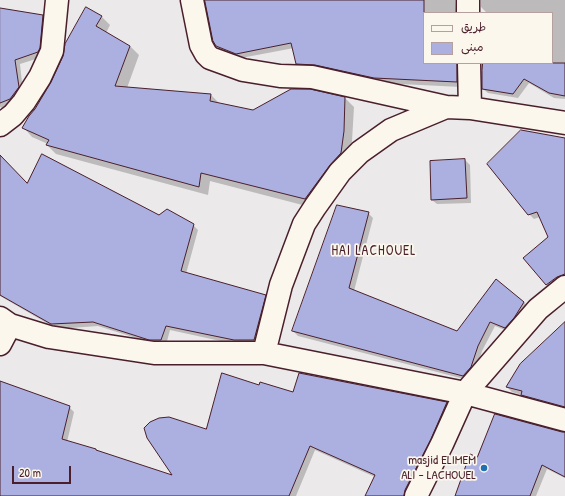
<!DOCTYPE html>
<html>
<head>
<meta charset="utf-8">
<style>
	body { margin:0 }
	#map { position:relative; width:565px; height:496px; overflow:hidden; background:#ebe9ea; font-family:"Patrick Hand","Playpen Sans Arabic",sans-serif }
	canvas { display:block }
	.legend { position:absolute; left:423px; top:12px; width:130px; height:52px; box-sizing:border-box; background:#fbf7ec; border:1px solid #b4a19f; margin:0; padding:5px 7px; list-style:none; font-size:12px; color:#4a1f2b }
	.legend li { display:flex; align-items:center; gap:8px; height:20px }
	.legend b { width:20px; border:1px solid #b4a19f }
	.scale { position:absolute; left:12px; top:466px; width:59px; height:18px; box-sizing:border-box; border:2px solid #4a1f2b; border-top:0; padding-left:5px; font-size:12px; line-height:14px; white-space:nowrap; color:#4a1f2b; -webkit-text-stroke:3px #fbf7ec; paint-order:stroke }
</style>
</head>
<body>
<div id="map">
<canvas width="565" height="496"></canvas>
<ul class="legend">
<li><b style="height:5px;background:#fbf7ec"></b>طريق</li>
<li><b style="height:11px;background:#abb0e1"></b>مبنى</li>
</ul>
<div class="scale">20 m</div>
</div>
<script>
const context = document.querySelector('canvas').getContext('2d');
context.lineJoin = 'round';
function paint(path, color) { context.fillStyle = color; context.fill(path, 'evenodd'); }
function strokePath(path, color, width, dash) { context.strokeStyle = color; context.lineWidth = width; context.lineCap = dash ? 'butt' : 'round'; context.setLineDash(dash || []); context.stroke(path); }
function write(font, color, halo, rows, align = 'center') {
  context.font = font + ' "Patrick Hand",sans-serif'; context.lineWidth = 3.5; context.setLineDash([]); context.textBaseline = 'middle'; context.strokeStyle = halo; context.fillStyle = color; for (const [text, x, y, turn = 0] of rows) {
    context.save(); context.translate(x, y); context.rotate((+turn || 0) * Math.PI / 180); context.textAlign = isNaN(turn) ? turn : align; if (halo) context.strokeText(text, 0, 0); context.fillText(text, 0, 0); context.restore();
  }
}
const shadow = new Path2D(`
	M206 0H455L456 13H424V63H461V87L380 83 302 68 297 64 294 48 241 58 223 52 218 47Z
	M481 0H565V99L554 98 529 83 518 98 488 93 483 89 484 63H552V13H491L486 12 481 7Z
	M0 11 42 16 47 21 42 57 20 64 23 92 15 104 2 108 0 107Z
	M102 17 110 25 106 33 130 46 139 55 127 88 211 95 220 104 253 111 345 98 354 107 352 141 349 162 314 208 210 181 208 195 56 154 47 145 48 144 32 137 24 128 35 109Z
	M565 139V280L551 290 525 258 549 237 540 217 534 219 529 214Z
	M0 156 27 184 193 225 198 230 186 274 265 296 270 301 259 345H239L170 330 166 345 155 344 98 326 57 329 0 296Z
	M465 160 470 165 471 203 437 204 432 200Z
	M368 213 373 218 354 291 457 333 524 302 528 307 510 332 495 326 482 351 476 372 468 380 298 336 293 331Z
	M565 335V410L527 400 522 395 512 392 507 387Z
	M299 374 447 403 452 408 409 496H366L375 477 315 450 296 496H0V385L69 407 74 412 67 442 175 477 207 430 260 387 294 393Z
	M565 433V478L547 469 536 496H456L477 458Z`);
const building = new Path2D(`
	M205 0H424V63H457V82L374 78 315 65 296 64 291 43 236 54 216 46 213 41Z
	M86 7 102 16 96 26 130 46 115 86 211 94 210 101 253 110 291 89H310L345 97 344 131 341 153 330 165 305 199 201 173 199 187 46 145 49 140 22 128 29 116 35 109 51 82 63 56 65 44Z
	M0 8 43 15 40 48 38 52 15 60 19 87 10 99 0 103Z
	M483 63H565V96L549 93 524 79 513 94 482 89V71Z
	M521 130 565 138V274L557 277 546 285 523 258 548 237 537 212 528 215 487 164Z
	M42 154 159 215 167 209 194 224 181 271 266 295 254 340H234L166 326 161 340H149L93 322 51 324 0 295V155L27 183Z
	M465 159 467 198 431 200 430 161Z
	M337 205 369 212 349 288 457 331 496 279 524 302 514 318 505 328 490 322 478 346 471 367 463 376 292 331Z
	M565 322V407L521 395 522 391 506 387 520 364Z
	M222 373 259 385 260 382 293 392 299 373 447 402 431 439 405 490 404 496H365L375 475 310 446 289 496H0V381L70 406 62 439 96 449V450L172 475 147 438 144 428 150 422 159 418 169 417 206 429Z
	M495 414 562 432H565V477L542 465 530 496H455L470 454 477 457Z`);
const minor = new Path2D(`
	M192 0 201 45 206 54 210 58 243 70 280 76 312 77 446 107
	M468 0V13
	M469 63 470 108
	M0 125 13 115 24 102 40 77 52 51 57 0
	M0 318 10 325 49 337 154 353H264L465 393 565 420
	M0 344 10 325
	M264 353 281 285 304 224 315 207 340 172 360 152 391 130 446 107 470 108 565 123
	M416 496 442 444 465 393 538 309 565 287`);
const markers = [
	[484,468,4,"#1f6fb2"]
];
const poiNames = [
	["masjid ELIMEM",476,461],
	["ALI - LACHOUEL",476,476]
];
const neighbourhoodNames = [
	["HAI LACHOUEL",374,251]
];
paint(shadow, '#0003');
paint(building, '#abb0e1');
strokePath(building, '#4a1f2b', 1);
strokePath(minor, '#4a1f2b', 25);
strokePath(minor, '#fbf7ec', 22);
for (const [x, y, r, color] of markers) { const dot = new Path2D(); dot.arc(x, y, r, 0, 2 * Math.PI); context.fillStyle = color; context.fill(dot); strokePath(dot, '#fbf7ec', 1.5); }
write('13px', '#4a1f2b', '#fbf7ec', poiNames, 'right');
context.letterSpacing = '1px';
write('14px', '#4a1f2b', '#fbf7ec', neighbourhoodNames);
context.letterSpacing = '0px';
</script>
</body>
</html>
